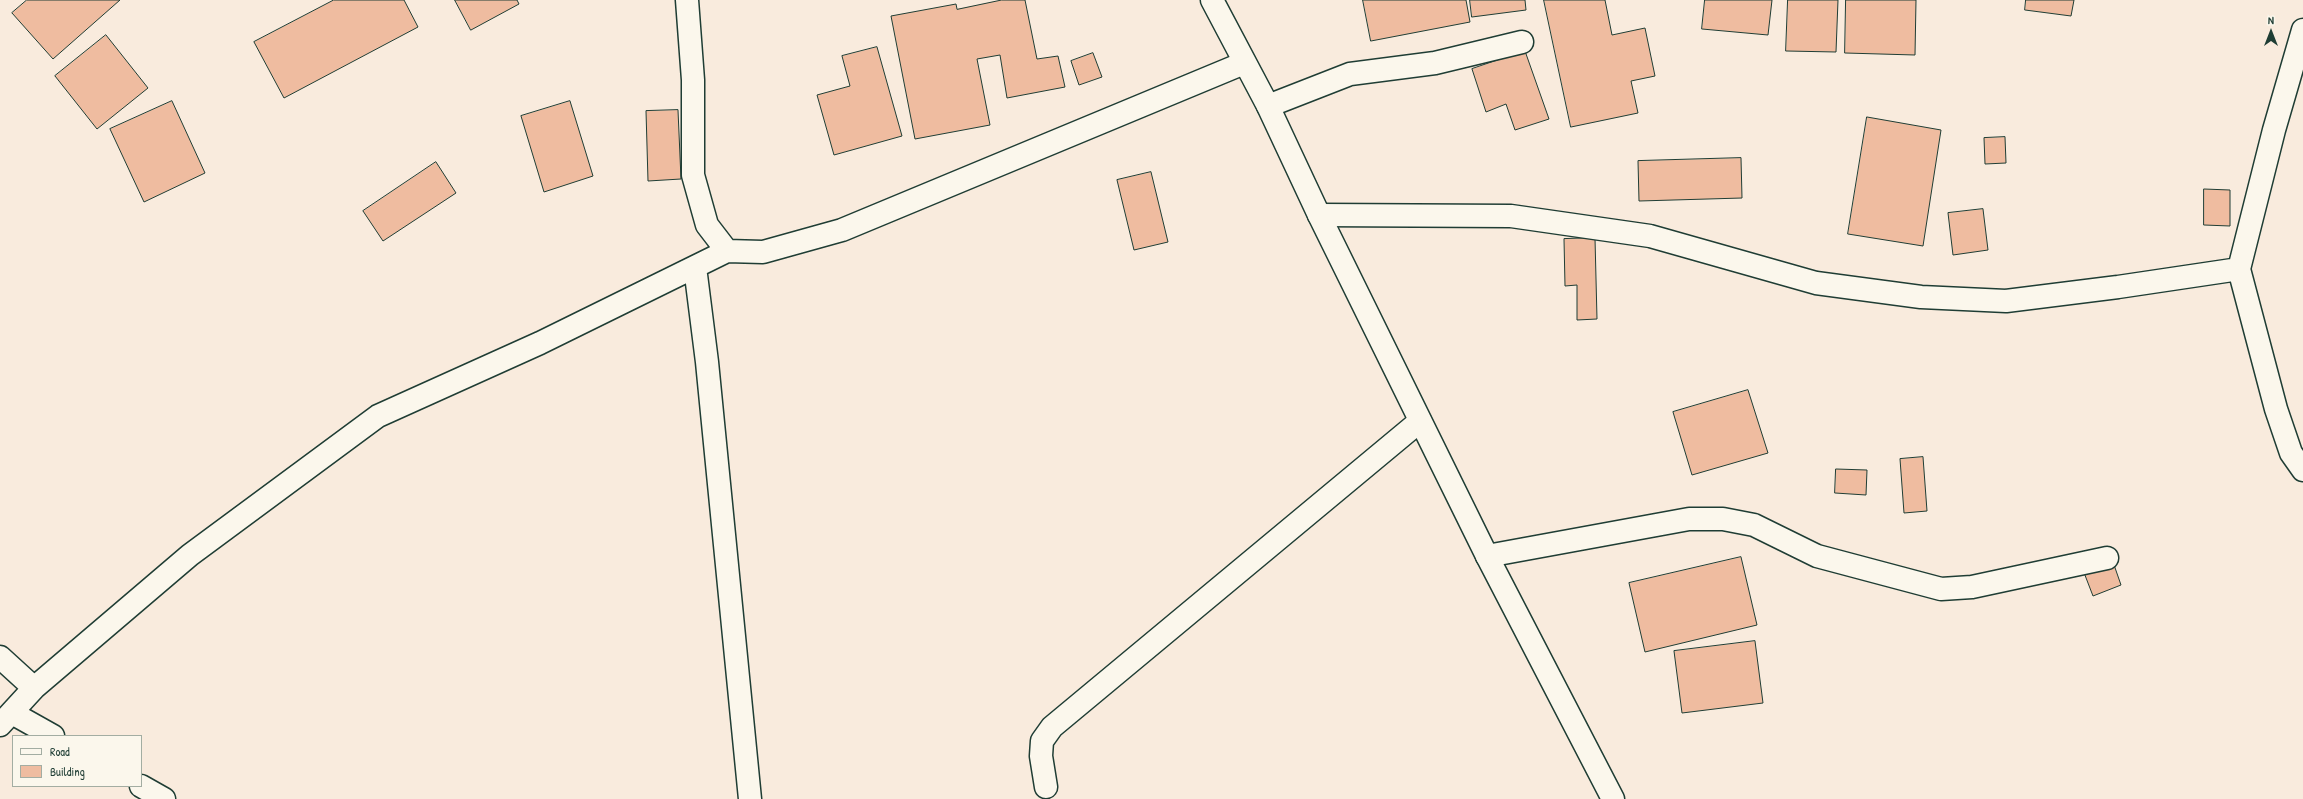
<!DOCTYPE html>
<html>
<head>
<meta charset="utf-8">
<style>
	body { margin:0 }
	#map { position:relative; width:2303px; height:799px; overflow:hidden; background:#f9ebdd; font-family:"Patrick Hand",sans-serif }
	canvas { display:block }
	.legend { position:absolute; left:12px; top:735px; width:130px; height:52px; box-sizing:border-box; background:#fbf7ec; border:1px solid #a3ada2; margin:0; padding:5px 7px; list-style:none; font-size:12px; color:#1f3d34 }
	.legend li { display:flex; align-items:center; gap:8px; height:20px }
	.legend b { width:20px; border:1px solid #a3ada2 }
	.north { position:absolute; left:2251px; top:12px; width:40px; height:40px; -webkit-text-stroke:3px #fbf7ec; paint-order:stroke; rotate:0deg; font-size:11px; font-weight:700; line-height:16px; text-align:center; color:#1f3d34 }
	.north::after { content:''; display:block; margin:auto; width:14px; height:18px; background:#1f3d34; clip-path:polygon(50% 0,100% 100%,50% 72%,0 100%) }
</style>
</head>
<body>
<div id="map">
<canvas width="2303" height="799"></canvas>
<ul class="legend">
<li><b style="height:5px;background:#fbf7ec"></b>Road</li>
<li><b style="height:11px;background:#efbca0"></b>Building</li>
</ul>
<div class="north">N</div>
</div>
<script>
const context = document.querySelector('canvas').getContext('2d');
context.lineJoin = 'round';
function paint(path, color) { context.fillStyle = color; context.fill(path, 'evenodd'); }
function strokePath(path, color, width, dash) { context.strokeStyle = color; context.lineWidth = width; context.lineCap = dash ? 'butt' : 'round'; context.setLineDash(dash || []); context.stroke(path); }
const building = new Path2D(`
	M27 0H120L53 59 12 13Z
	M334 0H404L418 27 284 98 254 42Z
	M455 0H517L519 4 471 30Z
	M1002 0H1025L1037 59 1058 56 1065 87 1007 98 1000 55 977 59 990 125 915 139 891 16 956 4 957 9Z
	M1363 0H1466L1470 22 1371 41Z
	M1470 0H1525L1526 10 1472 17Z
	M1544 0H1605L1612 35 1645 28 1655 76 1631 81 1638 113 1571 127Z
	M1705 0H1772L1768 35 1702 29Z
	M1788 0H1838L1836 52 1786 51Z
	M1846 0H1916L1915 55 1845 53Z
	M2026 0H2074L2071 16 2025 10Z
	M106 35 148 88 97 129 55 76Z
	M877 47 902 136 834 155 817 95 850 86 842 56Z
	M1525 51 1549 119 1515 130 1506 104 1486 112 1472 69Z
	M1093 53 1102 77 1079 85 1071 61Z
	M172 101 205 173 144 202 110 129Z
	M570 101 593 176 544 192 521 116Z
	M678 110 681 179 648 181 646 111Z
	M1867 117 1941 130 1923 246 1848 234Z
	M2005 137 2006 163 1985 164 1984 138Z
	M1741 158 1742 198 1639 201 1638 161Z
	M436 162 456 193 383 241 363 211Z
	M1151 172 1168 242 1134 250 1117 180Z
	M2204 189 2230 190V226L2204 225Z
	M1983 209 1988 250 1953 255 1948 213Z
	M1595 238 1597 319 1577 320V285L1565 286 1564 239Z
	M1748 390 1768 453 1692 475 1673 412Z
	M1923 457 1927 511 1904 513 1900 459Z
	M1836 469 1867 470 1866 495 1835 493Z
	M1741 557 1757 625 1645 652 1629 583Z
	M2112 559 2121 585 2093 596 2083 570Z
	M1755 641 1763 703 1682 713 1674 651Z`);
const street = new Path2D(`
	M687 0 693 80V175L707 225 727 251
	M2303 30 2274 130 2239 269 2276 409 2291 453 2303 470
	M1268 106 1350 74 1435 63 1522 42
	M1319 215 1511 216 1650 236 1816 283 1921 297 2006 301 2118 287 2239 269
	M695 267 707 362 750 799
	M1487 556 1689 519H1723L1754 525 1817 556 1941 589 1972 587 2107 558
	M0 657 34 688
	M12 713 53 736
	M0 725 34 688 190 555 378 416 540 343 727 251 763 252 842 230 1244 63
	M141 786 164 799
	M1046 787 1041 756 1042 741 1052 727 1420 421`);
const secondary = new Path2D(`
	M1212 0 1268 106 1319 215 1487 556 1613 799`);
paint(building, '#efbca0');
strokePath(building, '#1f3d34', 1);
strokePath(street, '#1f3d34', 25);
strokePath(secondary, '#1f3d34', 25);
strokePath(street, '#fbf7ec', 22);
strokePath(secondary, '#fbf7ec', 22);
</script>
</body>
</html>
